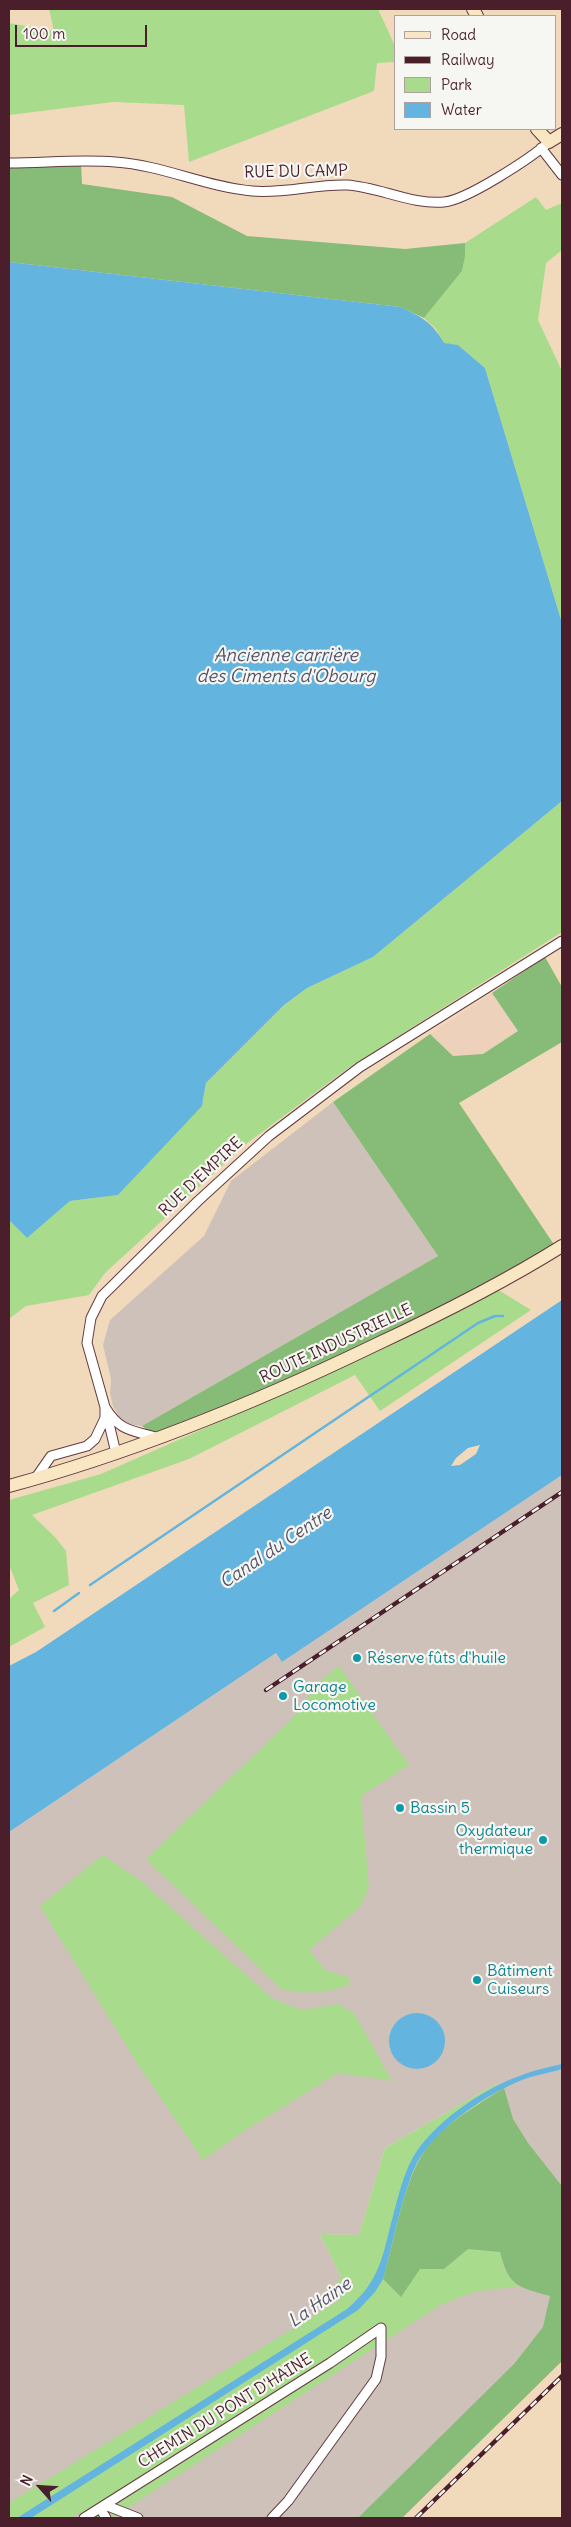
<!DOCTYPE html>
<html>
<head>
<meta charset="utf-8">
<style>
	body { margin:0 }
	#map { position:relative; width:571px; height:2527px; overflow:hidden; background:#f1dabb; font-family:Delius,sans-serif }
	canvas { display:block }
	.frame { position:absolute; inset:0; border:10px solid #4a1f2b; pointer-events:none }
	.legend { position:absolute; left:394px; top:15px; width:162px; height:115px; box-sizing:border-box; background:#f6f6f2; border:1px solid #b1a0a2; margin:0; padding:6px 9px; list-style:none; font-size:15px; color:#4a1f2b }
	.legend li { display:flex; align-items:center; gap:10px; height:25px }
	.legend b { width:25px; border:1px solid #b1a0a2 }
	.north { position:absolute; left:15px; top:2462px; width:50px; height:50px; -webkit-text-stroke:4px #f6f6f2; paint-order:stroke; rotate:296deg; font-size:14px; font-weight:700; line-height:20px; text-align:center; color:#4a1f2b }
	.north::after { content:''; display:block; margin:auto; width:18px; height:22px; background:#4a1f2b; clip-path:polygon(50% 0,100% 100%,50% 72%,0 100%) }
	.scale { position:absolute; left:15px; top:25px; width:132px; height:22px; box-sizing:border-box; border:2px solid #4a1f2b; border-top:0; padding-left:6px; font-size:15px; line-height:18px; white-space:nowrap; color:#4a1f2b; -webkit-text-stroke:4px #f6f6f2; paint-order:stroke }
</style>
</head>
<body>
<div id="map">
<canvas width="571" height="2527"></canvas>
<div class="frame"></div>
<ul class="legend">
<li><b style="height:6px;background:#f9e7c3"></b>Road</li>
<li><b style="height:6px;background:#4a1f2b"></b>Railway</li>
<li><b style="height:14px;background:#a8dc8c"></b>Park</li>
<li><b style="height:14px;background:#63b4de"></b>Water</li>
</ul>
<div class="north">N</div>
<div class="scale">100 m</div>
</div>
<script>
const context = document.querySelector('canvas').getContext('2d');
context.lineJoin = 'round';
function paint(path, color) { context.fillStyle = color; context.fill(path, 'evenodd'); }
function strokePath(path, color, width, dash) { context.strokeStyle = color; context.lineWidth = width; context.lineCap = dash ? 'butt' : 'round'; context.setLineDash(dash || []); context.stroke(path); }
function write(font, color, halo, rows, align = 'center') {
  context.font = font + ' Delius,sans-serif'; context.lineWidth = 4.5; context.setLineDash([]); context.textBaseline = 'middle'; context.strokeStyle = halo; context.fillStyle = color; for (const [text, x, y, turn = 0] of rows) {
    context.save(); context.translate(x, y); context.rotate((+turn || 0) * Math.PI / 180); context.textAlign = isNaN(turn) ? turn : align; if (halo) context.strokeText(text, 0, 0); context.fillText(text, 0, 0); context.restore();
  }
}
const built = new Path2D(`
	M492 993 519 1031 483 1054 453 1056 430 1034Z`);
const industrial = new Path2D(`
	M333 1102 438 1256 142 1426 128 1424 119 1417 113 1406 110 1393 111 1379 103 1345 110 1320 204 1236 231 1181Z
	M562 1475V2186L536 2154 562 2361 402 2518H9V1832L276 1653 282 1662ZM496 2084 341 2277 320 2234 359 2235 385 2148Z`);
const green = new Path2D(`
	M49 9H378L395 46V62L377 63 374 91 189 162 184 105 113 102 10 115 9 23 54 31Z
	M536 197 546 210 562 203V250L546 263 538 320 562 371V623L485 368 458 345 444 344 436 329 424 318 462 271 465 257V243Z
	M562 801V932L347 1069 246 1144 105 1273 89 1295 26 1306 9 1319V1220L27 1238 70 1201 118 1195 203 1102 206 1083 284 1005 307 988 373 957Z
	M492 1286 531 1310 380 1411 355 1375 189 1459 32 1515 55 1537 66 1551 69 1585 33 1603 45 1627 9 1647V1599L19 1590 9 1565V1500L101 1474 348 1365 345 1360Z
	M339 1666 409 1765 361 1796 369 1888 360 1907 309 1950 325 1970 350 1978 349 1985C323 1994 308 1994 281 1989L146 1859 289 1722 323 1679Z
	M103 1855 141 1881 273 1999 302 2010 338 2004 354 2013 392 2081 338 2073 247 2129 203 2160 137 2063 40 1906Z
	M496 2084 504 2088C475 2106 442 2125 422 2154 407 2177 403 2208 396 2235L420 2269H444L468 2249 500 2252 505 2270 518 2287 477 2291 442 2304 112 2518H82L79 2513 70 2518H9V2503L341 2299 334 2287 341 2277 320 2234 359 2235 385 2148Z`);
const forest = new Path2D(`
	M81 162 82 184 172 197 247 236 405 249 465 243V257L462 271 424 318 400 307 9 262V163Z
	M545 957 562 987V1042L459 1103 557 1249 492 1286 158 1438 142 1426 438 1256 333 1102 430 1034 453 1056 483 1054 518 1031 492 993Z
	M504 2088 513 2119 528 2143 562 2186V2361L402 2518H358L514 2364 543 2327 550 2296C518 2287 509 2287 500 2252L468 2249 444 2269H420L401 2297 383 2279C394 2243 403 2185 422 2155 440 2125 475 2107 504 2088Z`);
const water = new Path2D(`
	M9 262 400 307C422 317 432 322 444 343L458 345 485 368 562 623V801L373 957 307 988 284 1005 206 1083 202 1106 118 1195 70 1201 27 1238 9 1220Z
	M562 1300V1475L282 1662 276 1653 9 1832V1666L36 1652Z
	M389 2041a28 28 0 1 1 56 0a28 28 0 1 1-56 0Z
	M562 2064V2069C549 2073 534 2075 522 2080 485 2095 434 2129 416 2165 401 2197 393 2244 383 2279L375 2292 358 2310 31 2518H17L347 2309C381 2280 382 2257 393 2216 398 2197 403 2176 412 2159 432 2123 484 2088 522 2075 535 2070 549 2067 562 2064Z`);
const pier = new Path2D(`
	M480 1445 476 1454 460 1465 451 1466 456 1458 468 1448Z`);
const stream = new Path2D(`
	M90 1585 478 1323 495 1316H503
	M54 1611 79 1593`);
const street = new Path2D(`
	M541 148 562 175
	M9 163C44 163 80 159 115 162 162 165 206 187 252 191 284 194 315 184 347 185 379 187 412 205 444 202 467 200 531 158 549 142
	M116 1453 105 1407 87 1343 91 1318 102 1296 198 1201 269 1136 360 1067 562 941
	M35 1479 51 1456 87 1446 95 1439 105 1418V1407C120 1432 132 1430 158 1438
	M105 2505 138 2518
	M100 2508 106 2518
	M84 2518 330 2363 381 2328
	M272 2518 288 2501 376 2379 381 2357V2328`);
const secondary = new Path2D(`
	M473 9 477 16
	M537 129 549 142 562 134
	M9 1486C135 1452 257 1402 375 1345 439 1315 503 1283 562 1246`);
const rail = new Path2D(`
	M266 1690 562 1492
	M416 2518 562 2376`);
const markers = [
	[357,1658,5,"#0f9aa8"],
	[283,1696,5,"#0f9aa8"],
	[400,1808,5,"#0f9aa8"],
	[543,1840,5,"#0f9aa8"],
	[477,1980,5,"#0f9aa8"]
];
const streetNames = [
	["RUE DU CAMP",296,172,-1],
	["RUE D'EMPIRE",201,1177,-43],
	["ROUTE INDUSTRIELLE",336,1344,-25],
	["CHEMIN DU PONT D'HAINE",225,2411,-32]
];
const cultureNames = [
	["Réserve fûts d'huile",367,1658],
	["Garage",293,1687],
	["Locomotive",293,1705],
	["Bassin 5",410,1808],
	["Oxydateur",533,1831,"right"],
	["thermique",533,1849,"right"],
	["Bâtiment",487,1971],
	["Cuiseurs",487,1989]
];
const waterNames = [
	["Ancienne carrière",286,656],
	["des Ciments d'Obourg",286,677],
	["Canal du Centre",276,1548,-34],
	["La Haine",320,2303,-35]
];
paint(built, '#eed1ba');
paint(industrial, '#cec1ba');
paint(green, '#a8dc8c');
paint(forest, '#86bc78');
paint(water, '#63b4de');
paint(pier, '#f1dabb');
strokePath(stream, '#63b4de', 2.5);
strokePath(street, '#633b41', 11);
strokePath(secondary, '#633b41', 14);
strokePath(street, '#fff', 9);
strokePath(secondary, '#f9e7c3', 12);
strokePath(rail, '#4a1f2b', 4.5);
strokePath(rail, '#f6f6f2', 2.5, [8]);
for (const [x, y, r, color] of markers) { const dot = new Path2D(); dot.arc(x, y, r, 0, 2 * Math.PI); context.fillStyle = color; context.fill(dot); strokePath(dot, '#f6f6f2', 2); }
write('16px', '#4a1f2b', '#f6f6f2', streetNames);
write('16px', '#0d838f', '#f6f6f2', cultureNames, 'left');
write('italic 18px', '#53536a', '#f6f6f2', waterNames);
</script>
</body>
</html>
